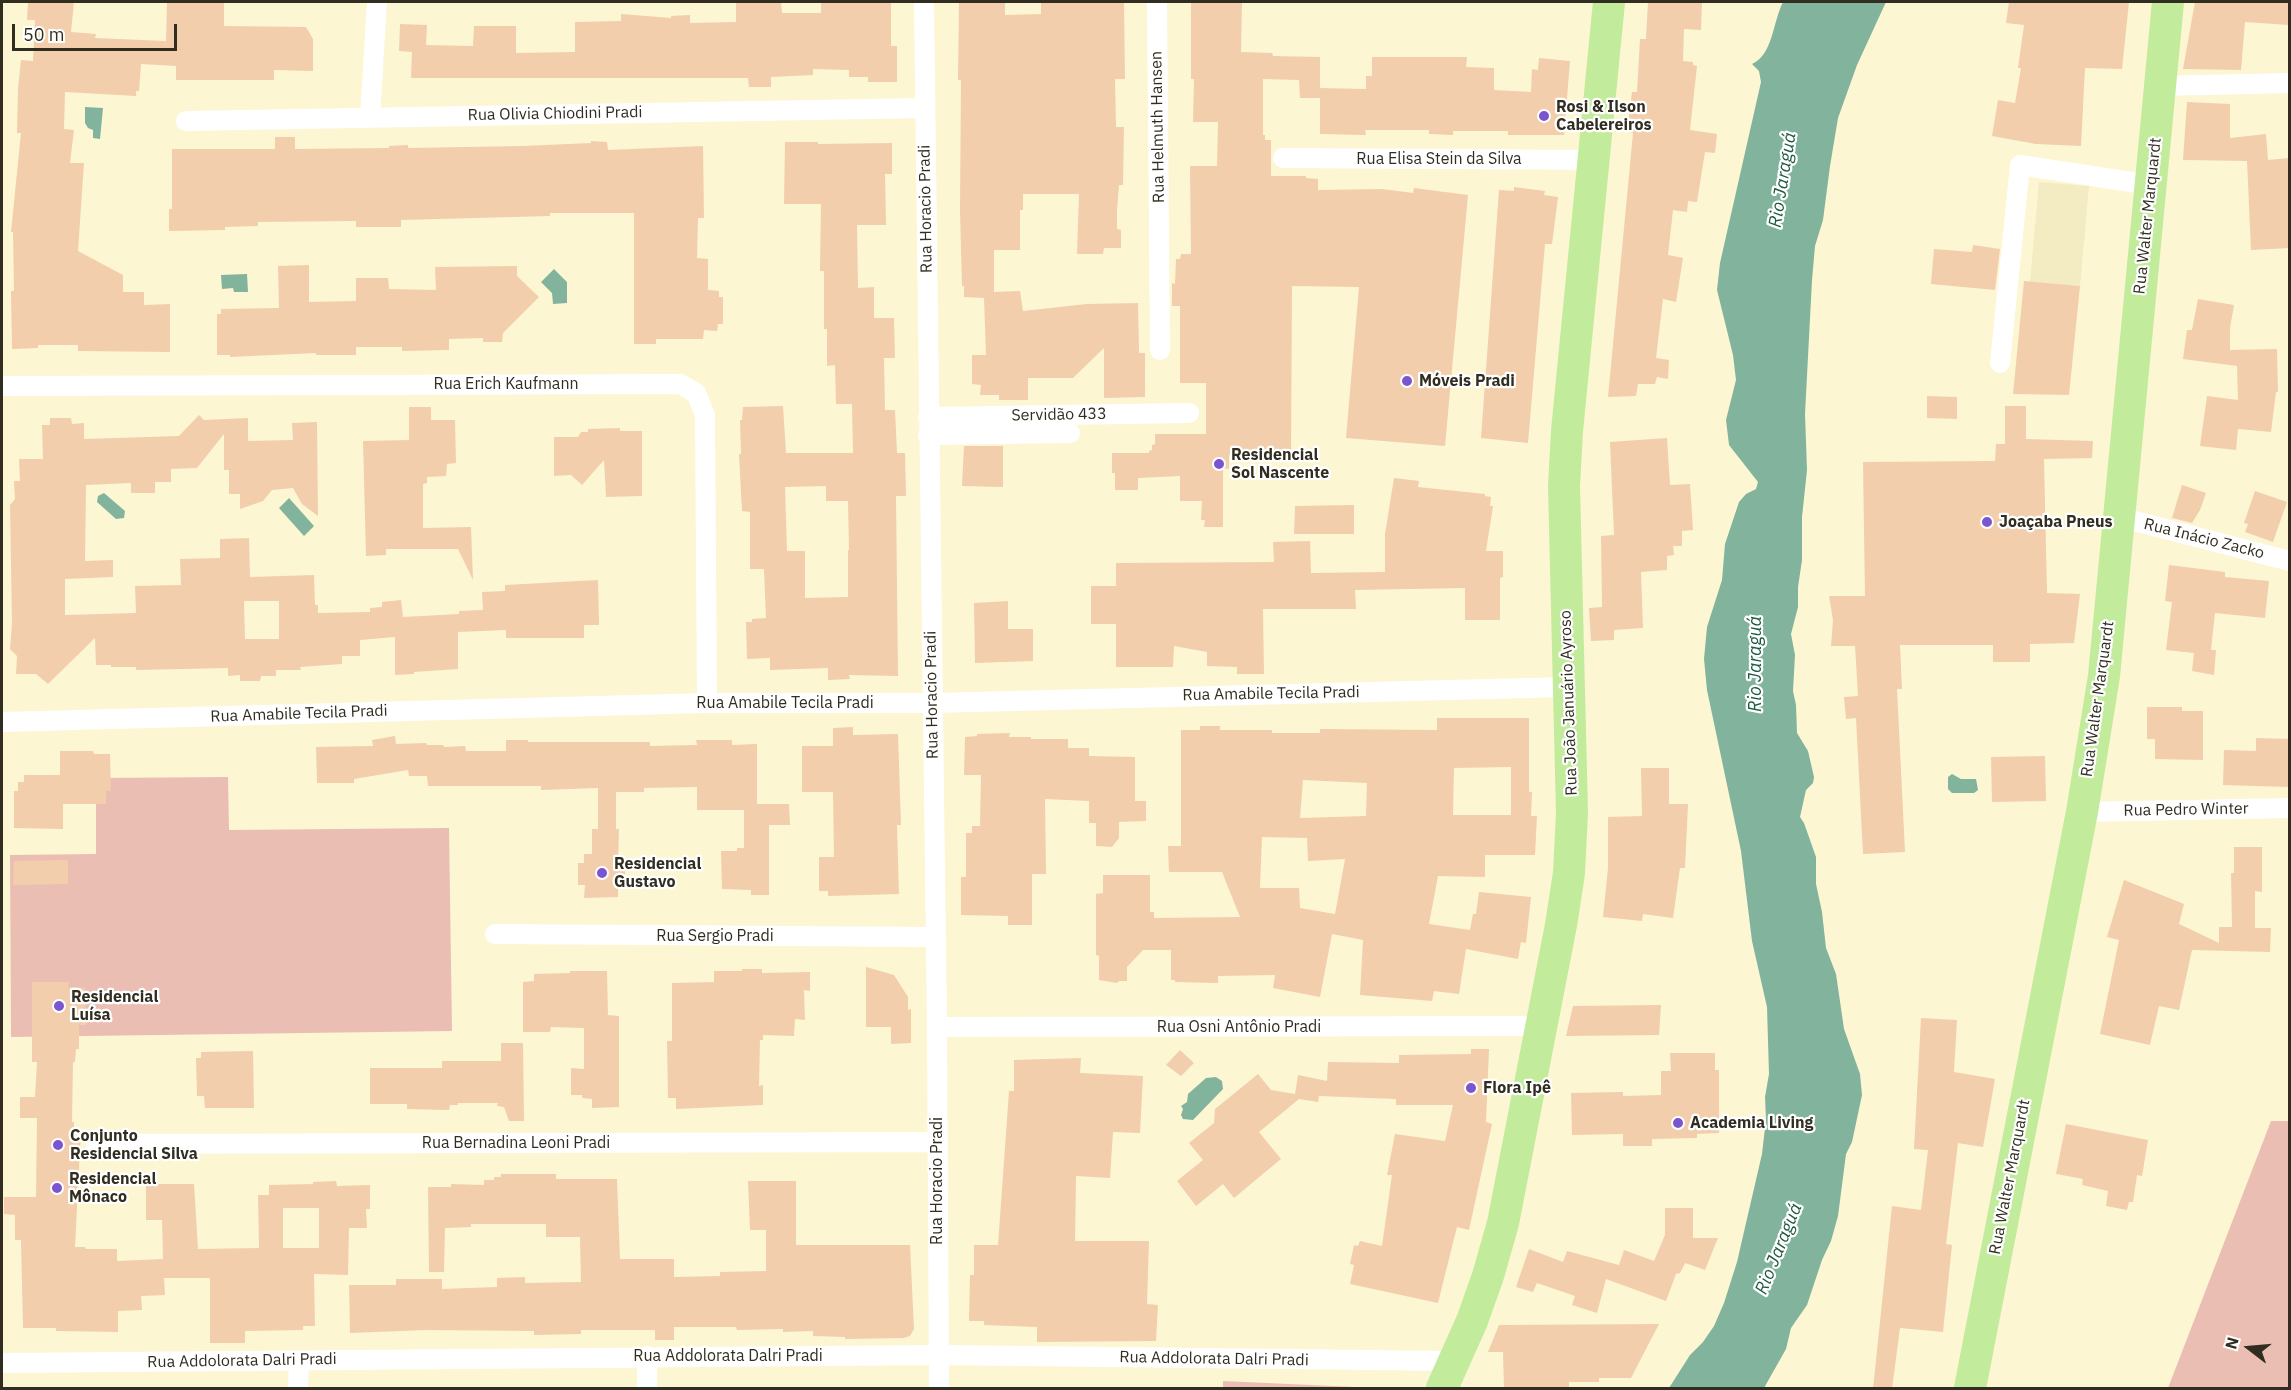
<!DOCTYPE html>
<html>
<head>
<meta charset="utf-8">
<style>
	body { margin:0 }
	#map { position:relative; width:2291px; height:1390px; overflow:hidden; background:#fcf6d3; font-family:"IBM Plex Sans",sans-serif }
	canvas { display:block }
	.frame { position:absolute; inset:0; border:3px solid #312e21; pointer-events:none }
	.north { position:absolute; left:2219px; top:1318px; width:60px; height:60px; -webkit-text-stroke:4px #fff; paint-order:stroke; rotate:286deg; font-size:16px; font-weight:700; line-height:24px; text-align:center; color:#312e21 }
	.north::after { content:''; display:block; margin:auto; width:21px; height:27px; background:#312e21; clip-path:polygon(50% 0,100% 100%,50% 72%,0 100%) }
	.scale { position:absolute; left:12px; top:24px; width:165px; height:27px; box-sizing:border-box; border:3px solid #312e21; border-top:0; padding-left:8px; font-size:18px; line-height:21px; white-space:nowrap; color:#312e21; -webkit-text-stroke:4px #fff; paint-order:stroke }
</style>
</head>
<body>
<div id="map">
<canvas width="2291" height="1390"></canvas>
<div class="frame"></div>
<div class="north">N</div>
<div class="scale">50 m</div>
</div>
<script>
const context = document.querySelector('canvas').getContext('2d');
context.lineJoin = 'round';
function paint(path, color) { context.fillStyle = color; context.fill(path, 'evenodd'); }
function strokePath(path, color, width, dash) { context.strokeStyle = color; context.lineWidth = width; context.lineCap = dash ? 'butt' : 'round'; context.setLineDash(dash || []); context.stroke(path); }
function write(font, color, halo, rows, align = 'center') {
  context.font = font + ' "IBM Plex Sans",sans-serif'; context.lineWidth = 4.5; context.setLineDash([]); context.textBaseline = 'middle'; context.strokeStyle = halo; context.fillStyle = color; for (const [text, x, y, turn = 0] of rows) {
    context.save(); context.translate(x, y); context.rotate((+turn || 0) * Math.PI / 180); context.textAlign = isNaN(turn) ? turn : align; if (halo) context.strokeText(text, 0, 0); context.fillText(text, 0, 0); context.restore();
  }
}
const built = new Path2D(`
	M2039 182 2089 186 2080 286 2030 282Z`);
const green = new Path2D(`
	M228 777 229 830 449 828 452 1031 11 1037 10 855 96 854V778Z
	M2271 1121H2289V1388H2168Z
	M1223 1381 1355 1387 1223 1388Z`);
const water = new Path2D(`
	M1783 2H1886L1857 65 1838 118 1830 166 1823 220 1815 246 1812 280 1805 414 1807 470 1802 517V560L1798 587V607L1791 634 1795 655 1793 691 1796 705 1797 733 1808 751 1814 777 1813 783 1806 790 1800 817 1804 823 1816 857V884L1822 912 1826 948 1836 974 1844 1029 1860 1074 1862 1095 1852 1142 1846 1154 1838 1216 1831 1241 1822 1260 1807 1305 1791 1328 1786 1349 1764 1388H1669L1690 1355 1703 1342 1714 1326 1724 1303 1737 1262 1762 1154 1766 1119 1765 1097 1769 1074 1767 1007 1752 941 1741 851 1707 690 1704 659 1707 627 1722 580 1725 544 1739 502 1746 494 1756 489 1758 482 1729 445 1726 420 1736 380 1733 355 1717 290 1720 263 1761 82 1759 71 1752 64C1773 55 1773 21 1783 2Z
	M85 107 103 108 100 139 93 138V130L88 128 85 123Z
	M554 269 567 282V303L553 304 552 293 541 282Z
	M247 274 248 292H234L233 288 222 289 221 275Z
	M104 493 125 511 124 518 116 519 97 502 98 496Z
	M289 498 314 526 304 536 279 508Z
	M1952 774 1961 779H1976L1978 790 1974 793H1952L1948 789V777Z
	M1216 1077 1222 1081 1223 1089 1193 1120 1183 1119 1181 1115 1183 1109 1181 1106 1187 1102 1188 1094 1206 1078Z`);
const building = new Path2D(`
	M28 2H74L71 32 96 34 95 38 166 41 167 2H224V26L306 27 313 39V71L274 70V80H176V66L141 64 139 91H136V96L65 92 64 129 74 130 70 163H84L78 251 123 275V292H144V305L170 304V352L78 351V345H38V348L12 349 11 291H14L13 232H11L21 133H17L18 89 21 60 33 61 35 20H27Z
	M746 2H781L782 13H821V2L891 3V46H897V82H868V77H849V70L813 69V75L771 77V87H749L748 78H411L412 52 399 51 400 24 427 25 426 45 473 46 474 26H516V53L575 52V22L621 21V14L671 18V16L690 15V23L736 22V3Z
	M959 2H1005V15L1041 14V2H1124L1125 79H1115L1116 127H1124L1123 185H1119L1117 210V229L1121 230V248H1104L1103 254H1077L1079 194H1023V210H1020V250H994V292L1020 291 1023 311 1087 304 1138 303 1139 353H1145V397L1104 398V348L1073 378H1028V400H999V395H980L981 385 972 384V355H986L984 298 964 297V286H962L960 211 961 80H958Z
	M1191 2H1242L1241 52 1272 53 1273 56 1320 57V98H1300L1299 80 1263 79V135H1265V140H1271V176H1306V178L1318 179V190L1382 189 1413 193 1414 188 1468 195 1445 446 1346 438 1359 287 1292 286 1291 455H1229V469L1223 468V527H1204L1205 520H1201L1202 501H1180V476L1138 478V490H1115V473H1112V453H1149V451L1152 450V445L1155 444V434H1206V383H1180V306H1172V283L1175 284 1176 259H1180L1181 254H1191L1190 166H1217L1218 122H1193L1194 79H1191Z
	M1648 2H1702L1701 30 1684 29 1683 61 1693 62V65L1697 66 1690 130 1717 134 1715 153 1705 152 1697 202 1688 201 1687 212 1673 210 1668 255 1683 258 1676 302 1663 299 1656 358 1669 360 1668 379 1657 377 1655 384H1638L1636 396 1608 397 1633 133 1627 132 1632 92H1637L1640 39H1646Z
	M2009 2H2129L2122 69 2085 68 2081 146 2036 144 1992 136 1998 100 2015 103 2021 68H2018L2024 25 2006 23Z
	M2195 2H2289V25L2245 22 2241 70 2183 69Z
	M1372 57H1467L1466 67 1494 68V90L1531 92 1532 69 1538 70 1539 58 1570 61 1564 135H1508V131H1453V135L1429 134V130H1365L1366 135 1320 134V88L1366 89V76H1372Z
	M2187 102 2230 104V138L2266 134 2268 160 2289 158V248L2251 250 2247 161 2183 160Z
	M275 137H295V149L389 148V146L408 145V148L523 146 591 143V141L607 142 608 150 703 146 704 218H698L697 258 708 259V290L719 291V297H723V324H718L717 331 704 330 703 339H656V344H634V213H550V216L401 220V227H356V221L258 222V226L225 227V230L169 231V209H172V149H275Z
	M785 142H818V144L892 143V174H885L886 225H857L858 288 874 287V318H894L895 358H884L885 410H895L897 453H905L906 496H896L898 676 849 675 850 679 828 680V668L770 670V658L747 659 746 622H752V619L766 618 764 569H750V512L742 511 739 454H741L740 420H742L743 407 783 406 786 453H853L852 404H836L835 365 827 366V329H824V271H820L821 204H784ZM826 486V501H848L849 550H848V597L805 598V551H787L785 487Z
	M1514 187 1545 191 1544 195 1558 197 1552 244H1545L1528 443 1481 438 1499 190 1514 191Z
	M1973 245 2000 249 1995 290 1931 284 1934 249 1972 252Z
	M309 265V302L356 301V278H388L389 289 436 290 435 267 517 266V276L539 297 503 333 502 342H483V338L449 339V350L402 351V347H356V355H316V353L230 357V355H217V314H221V309L279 308 278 266Z
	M2024 281 2080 286 2069 395 2013 394Z
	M2198 299 2234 305 2230 328V350L2277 349 2278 392H2276L2271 432 2238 429 2236 450 2200 446 2207 396 2238 400 2237 366 2183 359 2187 330H2192Z
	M1927 396 1957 397V419L1927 418Z
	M2005 406H2026V439L2093 441 2092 458 2044 459 2047 593 2080 594 2074 643 2030 644V662H1993V645H1900L1902 689H1897L1905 852 1863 854 1856 718 1846 719 1844 697 1858 696 1855 646H1831L1833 620 1829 596H1865L1863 462 1995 461 1996 444H2005Z
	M409 407H431V420H455L456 463 447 464 446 476 427 477V483L423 484V528L471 527 473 580 458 549H386V555L366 556 363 441 409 440Z
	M199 415 204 420 248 418V441L293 440 292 423 317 422 318 516 302 504 293 488 272 490 263 501 240 509V494H229V470H224V434L197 468 171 469V482H155V493H131V483L86 485 85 561 113 560V577L65 579V615L136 613 135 586 181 585 180 559 220 558V539L249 538 250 577 314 575 315 605H318V613L370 612V608L382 607V602L401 600 403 617 459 614V611L483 610 482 592 505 591V585L598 580 599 625H584V638H506V630L458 632V669L414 672V674L395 675V637L360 640V656H342V664L300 667 301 670H276V676H261L260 681H240V675L228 676V668L136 670V667H111V665H96L95 638 48 684 36 674H16L17 656 10 649 12 623 10 505 15 499 14 481H20L19 459H43L42 425H50V418H71L72 424 84 423V439L179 436ZM244 601H279V639H245Z
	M620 428V431H642V496L606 497 604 460 582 485 571 475 554 476V437H578L581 432H588V429Z
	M1667 438 1670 485 1690 484 1693 530 1682 531V546H1673L1674 555 1667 556V570L1641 572 1643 628 1614 630V640L1591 641 1589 608 1602 607 1601 536 1614 535 1610 442Z
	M964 446H1003V487L962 486Z
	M1394 478 1419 481 1418 487 1485 494V496L1491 497 1490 506H1493L1486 551H1503V577L1500 578V620H1465V588L1355 590 1356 609H1263L1264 674H1237V667L1207 666V652L1174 646 1173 667H1116V624H1091V586H1116V563L1274 562 1273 542 1310 541 1311 573 1385 572V534Z
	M2182 485 2206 493 2200 510 2192 523 2172 518Z
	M2255 491 2287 502 2273 542 2245 532 2248 524 2244 523Z
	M1354 505V534H1294L1295 506Z
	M2169 565 2225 572V577L2269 581 2265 618 2215 613 2211 650H2216L2214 675 2192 671 2194 653 2166 650 2172 602 2165 601Z
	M1008 601V629H1033V661L975 663 974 603Z
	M2147 707H2182V711H2203V760L2155 759V739H2147Z
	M1437 718H1529V792H1532L1531 816H1537L1535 855H1485V877L1438 876 1429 924 1470 930 1473 914H1476L1479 892 1531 897 1526 943 1521 942 1518 959 1466 949 1459 994 1434 991 1432 1001 1360 995 1363 940 1332 934 1320 997 1273 988 1275 975 1218 976V983L1175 982V980H1171V950H1143L1127 967V981H1119L1117 983 1099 980V956L1096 955V894L1103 893V875H1150V912H1154V918L1240 917 1222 872H1169L1168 846H1181V730H1200V726H1220V730H1272V733H1320V729L1437 730ZM1511 767V815H1453L1454 768ZM1303 780 1367 783 1366 816 1300 818ZM1262 837 1307 838 1308 861 1345 859 1335 914 1300 908 1299 888H1260Z
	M853 727V735L898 734 901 825H897L899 894 828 896V891H819V857H834L833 792H802V746H833V728Z
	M1010 733 1009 737H1031V739H1068V748H1089V756L1135 757V801H1146V821L1119 822V838L1112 847 1096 846V823H1089V801L1045 799 1046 874H1032V925H1008V916L961 915V877H966V833H972V826H980L981 775H964L965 737 977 736V734Z
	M395 736 396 744 426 743 427 745H443L444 747 465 746 466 751H506V740H528V742H650V746L697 745 696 740H732V745L757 744V804H789L790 825H769V895H751V890L722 889 721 851H737V848H744V810H697V787L644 788V792H616V829H619L618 863H625V882H618V897L584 898 585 885H578V863H584V854H592V829H598V788L541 790V786H428L427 776H409L408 770 354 779V783H317L316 747 373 746 372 740Z
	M2256 738 2289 739V787L2223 785 2224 750 2256 751Z
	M60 751H93L94 754H110L111 791H106V804H63V829L14 828V791H18V782H24V775H60Z
	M2045 756 2046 801 1992 802 1991 757Z
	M1641 768H1669V804H1688L1685 868H1680L1673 918 1643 914 1642 921 1603 917 1608 868V817L1642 816Z
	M2234 847H2262V892L2255 891V928H2271L2270 952 2192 950 2179 1010 2159 1006 2150 1045 2100 1034 2119 940 2107 937 2124 880 2184 904 2179 924 2219 943V927H2232L2231 873H2234Z
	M65 860 68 861V884L13 885 14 861Z
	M866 967 894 975 908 997V1010L911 1009V1043L891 1044V1027H866Z
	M742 969H762V973L810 972V991L804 990 805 1020 795 1019 794 1036 763 1035V1040H760L759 1086 763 1085V1105L676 1109V1098H668L667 1041H672V983L714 982V971H742Z
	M570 971H607L608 1015 619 1016V1107L592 1108V1099L582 1098V1095H571V1068L584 1069V1028L551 1027 550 1032H523V982L534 981V974L570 973Z
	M32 982H69L68 987 85 988 86 1025H79V1049H76L75 1062H73L72 1122H74V1128L81 1129 75 1247H85L86 1249H117V1261L163 1259 162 1220H146V1184H194L198 1249 259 1248 258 1195H269V1185L313 1184V1182L336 1181 337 1186 370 1185V1209H366L367 1228H349L348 1275 314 1274 315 1326H303V1330L245 1331V1343H210V1278H164L165 1295 141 1296 142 1310 118 1311V1332L56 1331V1328H23L21 1240H15V1215L4 1214V1197H36L37 1118H20V1097H35L37 1062H32ZM283 1208H319V1248H283Z
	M1661 1005 1659 1035 1566 1036 1573 1006Z
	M1921 1018 1957 1020 1954 1072 1995 1079 1983 1147 1958 1143 1946 1244 1952 1245 1943 1332 1900 1328 1892 1389H1873L1892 1206 1921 1210 1928 1150 1914 1149Z
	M501 1043H523L524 1121H509L504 1107 497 1106 498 1103H458V1105H450L449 1110 407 1109V1104H370V1068H442V1061H501Z
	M1471 1049H1489L1486 1122 1492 1124 1469 1230 1457 1227 1438 1303 1350 1284 1354 1265 1350 1264 1354 1245 1358 1246 1360 1241 1382 1246 1392 1175H1387L1395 1134 1445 1141 1453 1105H1396V1099L1319 1096 1318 1102 1299 1099 1259 1132 1281 1159 1234 1198 1223 1184 1196 1206 1177 1181 1203 1160 1189 1143 1214 1123 1215 1109 1258 1074 1271 1090 1295 1094 1298 1075 1327 1081 1328 1062 1399 1063V1055L1471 1054Z
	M1180 1050 1194 1063 1181 1076 1166 1065Z
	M253 1051 254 1108H205L204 1096H197L196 1058H201V1052Z
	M1670 1053H1715V1070H1719V1133L1697 1134V1138L1652 1139V1146H1623V1134L1572 1135 1571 1093 1623 1092V1096L1661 1095V1071H1671Z
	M1081 1058 1080 1073 1143 1076 1140 1133 1113 1132 1110 1178 1076 1176 1075 1241H1149L1147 1304 1158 1305 1156 1341 1037 1342V1327L984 1325V1321H969L970 1275H974V1245H998L1009 1091H1014V1060Z
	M2066 1124 2148 1140 2142 1176 2137 1175 2133 1202H2129L2127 1210 2106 1206 2108 1191 2082 1185 2083 1179 2056 1174Z
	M501 1174H556V1179H617L620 1259H674V1277L720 1276V1272L766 1271V1230H750L748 1181H796V1245H910L914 1329 910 1336 904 1338 845 1339V1337L813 1336V1331L783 1332V1329L737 1330 736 1327H674V1340H655V1330H581V1334L534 1335V1331L426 1330 350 1333 349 1285H396V1279H442V1289L497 1287V1278L525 1277V1283L581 1282 580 1237H546V1224H471V1227L445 1228 444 1272H429L428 1187H451V1184L484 1185V1180H494V1177H501Z
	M1665 1208H1693V1238H1718L1705 1270 1685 1263 1680 1273 1676 1274 1666 1301 1606 1279 1597 1313 1572 1305 1575 1296 1537 1283 1533 1292 1516 1287 1529 1249 1563 1262 1567 1251 1619 1265 1624 1250 1654 1261 1665 1235Z
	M1659 1324 1631 1378H1599V1382H1569V1389H1504L1503 1352H1488L1499 1325Z`);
const street = new Path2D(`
	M924 2 937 1027 939 1388
	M1157 2 1160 350
	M2160 86 2290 83
	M370 117 377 2
	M186 121 925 108
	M1283 158 1595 160
	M2000 363 2020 165 2151 185
	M2 386 680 384 696 393 705 415 707 703
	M928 417 1189 413
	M928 435 1070 433
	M2119 517 2290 561
	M2 722 707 703H933L1569 687
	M2082 812 2290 808
	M495 934 935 937
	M937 1027 1542 1026
	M96 1144 937 1142
	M647 1356V1388
	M2 1363 938 1355 1455 1361
	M298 1388 299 1361`);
const primary = new Path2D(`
	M1442 1388 1472 1321 1488 1276 1503 1223 1561 925 1569 873 1572 813 1564 486 1567 431 1609 2
	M1970 1388 2082 812 2104 676 2168 2`);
const markers = [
	[1544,116,6,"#7a55cf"],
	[1407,381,6,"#7a55cf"],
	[1219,464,6,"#7a55cf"],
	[1987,522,6,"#7a55cf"],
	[602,873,6,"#7a55cf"],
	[59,1006,6,"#7a55cf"],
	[1471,1088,6,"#7a55cf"],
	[1678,1123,6,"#7a55cf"],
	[58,1145,6,"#7a55cf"],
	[57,1188,6,"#7a55cf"]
];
const poiNames = [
	["Rosi & Ilson",1556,107],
	["Cabelereiros",1556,125],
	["Móveis Pradi",1419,381],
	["Residencial",1231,455],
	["Sol Nascente",1231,473],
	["Joaçaba Pneus",1999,522],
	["Residencial",614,864],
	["Gustavo",614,882],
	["Residencial",71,997],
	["Luísa",71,1015],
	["Flora Ipê",1483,1088],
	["Academia Living",1690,1123],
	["Conjunto",70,1136],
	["Residencial Silva",70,1154],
	["Residencial",69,1179],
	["Mônaco",69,1197]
];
const streetNames = [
	["Rua Olivia Chiodini Pradi",555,114,-1],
	["Rua Helmuth Hansen",1158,127,-91],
	["Rua Elisa Stein da Silva",1439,159],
	["Rua Horacio Pradi",926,209,-91],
	["Rua Walter Marquardt",2148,216,-84],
	["Rua Erich Kaufmann",506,384],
	["Servidão 433",1059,415,-1],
	["Rua Inácio Zacko",2204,539,14],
	["Rua Amabile Tecila Pradi",1271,694,-1],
	["Rua Horacio Pradi",932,695,-91],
	["Rua Walter Marquardt",2098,699,-82],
	["Rua Amabile Tecila Pradi",785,703],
	["Rua João Januário Ayroso",1569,703,-92],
	["Rua Amabile Tecila Pradi",299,714,-2],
	["Rua Pedro Winter",2186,810,-1],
	["Rua Sergio Pradi",715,936],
	["Rua Osni Antônio Pradi",1239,1027],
	["Rua Bernadina Leoni Pradi",516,1143],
	["Rua Walter Marquardt",2010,1177,-79],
	["Rua Horacio Pradi",937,1181,-90],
	["Rua Addolorata Dalri Pradi",728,1356],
	["Rua Addolorata Dalri Pradi",1214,1359,1],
	["Rua Addolorata Dalri Pradi",242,1361,-1]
];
const waterNames = [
	["Rio Jaraguá",1783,180,-81],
	["Rio Jaraguá",1756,664,-90],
	["Rio Jaraguá",1779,1249,-68]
];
paint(built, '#f3ebc2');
paint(green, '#ebbeb4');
paint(water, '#82b39c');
paint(building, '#f2ceac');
strokePath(street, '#fff', 20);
strokePath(primary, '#c2eb9b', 32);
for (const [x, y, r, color] of markers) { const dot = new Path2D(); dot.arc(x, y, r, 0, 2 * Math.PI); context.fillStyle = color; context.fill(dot); strokePath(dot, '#fff', 2); }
write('bold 16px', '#312e21', '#fff', poiNames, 'left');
write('16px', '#312e21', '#fff', streetNames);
write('italic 18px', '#1e5a43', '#fff', waterNames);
</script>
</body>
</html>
